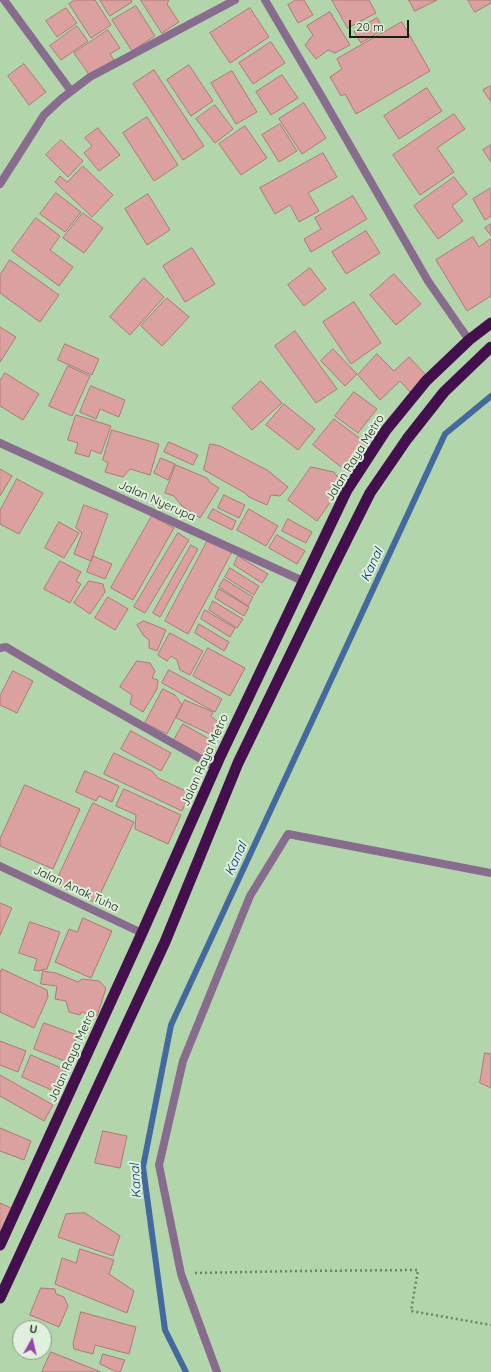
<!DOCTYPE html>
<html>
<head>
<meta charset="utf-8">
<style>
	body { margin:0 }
	#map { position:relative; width:491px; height:1372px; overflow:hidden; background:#b2d5ab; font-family:Quicksand,sans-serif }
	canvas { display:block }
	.north { position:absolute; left:12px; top:1320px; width:40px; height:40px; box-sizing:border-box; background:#def0db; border:1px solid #8e9d8b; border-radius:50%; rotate:8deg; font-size:11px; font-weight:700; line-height:16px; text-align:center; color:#152112 }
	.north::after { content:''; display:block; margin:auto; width:14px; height:18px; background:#9a41ac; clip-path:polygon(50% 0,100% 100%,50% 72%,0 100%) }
	.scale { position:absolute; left:349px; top:20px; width:60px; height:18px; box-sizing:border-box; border:2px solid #152112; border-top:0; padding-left:5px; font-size:12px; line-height:14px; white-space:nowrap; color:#152112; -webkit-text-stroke:3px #def0db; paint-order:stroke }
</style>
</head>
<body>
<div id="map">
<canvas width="491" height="1372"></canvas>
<div class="north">U</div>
<div class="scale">20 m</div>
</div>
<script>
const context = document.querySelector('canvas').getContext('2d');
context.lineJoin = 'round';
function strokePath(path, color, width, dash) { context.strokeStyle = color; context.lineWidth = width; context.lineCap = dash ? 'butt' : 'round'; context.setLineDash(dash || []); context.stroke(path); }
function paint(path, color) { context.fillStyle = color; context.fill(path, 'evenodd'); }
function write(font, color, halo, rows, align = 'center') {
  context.font = font + ' Quicksand,sans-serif'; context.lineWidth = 4; context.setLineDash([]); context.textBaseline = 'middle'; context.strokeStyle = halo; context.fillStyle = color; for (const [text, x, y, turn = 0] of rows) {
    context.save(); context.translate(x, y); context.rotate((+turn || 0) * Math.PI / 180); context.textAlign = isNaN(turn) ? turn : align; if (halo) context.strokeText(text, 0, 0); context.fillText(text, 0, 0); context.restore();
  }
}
const stream = new Path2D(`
	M186 1372 165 1330 143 1167 171 1025 445 434 491 396`);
const building = new Path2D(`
	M75 0H95L111 25 91 38 69 4Z
	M100 0H131L132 2 110 16Z
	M141 0H169L167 4 179 22 162 33Z
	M296 0H304L313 15 298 23 288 5Z
	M332 0H369L376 13 348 28Z
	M409 0H437L415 11Z
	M468 0H491V3L475 12Z
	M136 6 155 36 132 51 112 20Z
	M66 8 77 23 57 37 46 21Z
	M250 8 269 37 230 63 210 33Z
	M330 12 350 45 335 53 328 50 316 59 305 45 313 35 307 26Z
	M377 18 384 29 361 43 354 32Z
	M402 22 430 71 356 114 345 94 341 96 330 77 342 69 337 59Z
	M77 26 88 41 61 60 50 46Z
	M108 30 120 48 110 54 114 60 90 76 74 53Z
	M271 42 285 63 253 84 239 63Z
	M24 64 46 92 29 105 8 76Z
	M189 65 213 101 191 116 167 80Z
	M154 70 204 146 183 160 133 84Z
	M232 71 257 112 236 124 211 83Z
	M282 75 298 98 271 115 256 92Z
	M491 86V102L483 90Z
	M427 88 442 111 399 139 384 116Z
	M304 103 326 138 302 154 279 119Z
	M215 105 233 129 215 143 196 119Z
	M454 114 465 129 437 148 454 172 420 195 393 155Z
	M147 117 178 165 154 181 123 133Z
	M280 124 297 151 279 162 262 135Z
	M245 126 267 158 241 175 219 144Z
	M98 128 120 155 99 171 84 153 92 146 85 138Z
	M61 140 83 161 68 177 46 155Z
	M491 145V162L483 150Z
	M323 153 337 177 308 193 319 211 299 222 290 205 275 214 260 188Z
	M83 166 113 195 92 217 55 182 60 176 67 182Z
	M454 177 467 194 452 206 463 221 438 239 414 206Z
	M491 188V216L485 220 473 199Z
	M56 193 81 212 65 232 40 214Z
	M148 194 170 230 147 245 125 209Z
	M353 196 367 219 311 252 304 239 321 229 315 218Z
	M83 213 103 228 84 253 63 238Z
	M36 218 60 236 50 250 73 267 59 286 12 251Z
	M491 224V236L485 228Z
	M366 231 380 253 346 274 332 252Z
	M473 237 479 247 490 239 491 241V296L467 311 436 260Z
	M192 248 215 284 185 302 163 266Z
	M10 260 59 295 40 322 0 293V275Z
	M310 268 326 289 304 306 288 285Z
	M394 274 421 304 396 325 370 295Z
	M144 278 164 297 130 335 110 317Z
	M167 298 189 317 162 346 141 326Z
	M354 302 381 343 351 364 323 322Z
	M0 327 16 337 0 362Z
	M295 331 337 389 316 403 275 346Z
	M65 344 99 359 92 375 58 360Z
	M333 349 357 374 345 386 321 361Z
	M377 354 394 371 409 357 427 376 410 392 400 381 380 400 358 375Z
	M68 366 90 376 72 416 49 406Z
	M5 373 39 394 23 420 0 406V381Z
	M261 381 282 403 252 430 232 408Z
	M91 386 125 400 119 417 100 409 96 419 80 412Z
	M354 392 377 409 358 433 335 416Z
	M284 404 315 429 298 450 266 425Z
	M76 415 111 426 101 454 91 450 89 457 75 453 78 443 68 440Z
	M334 419 366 443 345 470 313 445Z
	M112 430 159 444 150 475 130 469 123 477 105 472 108 463 103 460Z
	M169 442 198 455 193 465 164 452Z
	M210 444 220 446 267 470 288 487 280 496 271 495 267 505 249 497 245 493 204 470Z
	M161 458 175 464 168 480 154 473Z
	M176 465 207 478 211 483 219 488 200 518 182 506 174 496 165 493Z
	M311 467 334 472 343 484 317 521 288 500Z
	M0 469 12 476 0 496Z
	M17 479 43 493 19 534 0 524V511Z
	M224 495 245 505 239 518 218 508Z
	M84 505 108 514 91 561 74 554 82 533 76 528Z
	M213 509 236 521 232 530 208 518Z
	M249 509 278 526 266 546 237 530Z
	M152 516 174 528 133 600 111 588Z
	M288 519 312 532 306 543 282 531Z
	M59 522 79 533 64 558 45 548Z
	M178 533 189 540 145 613 134 607Z
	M277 535 305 551 297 564 269 548Z
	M208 540 232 552 188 634 165 621Z
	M191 545 198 549 160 617 153 613Z
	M93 556 112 564 105 579 87 572Z
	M238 556 268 574 262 583 234 565Z
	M60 561 81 572 76 581 81 584 70 603 44 589Z
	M230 568 259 586 254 595 225 577Z
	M224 579 253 597 248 606 219 587Z
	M89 581 103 584 105 592 90 614 74 603Z
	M219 589 249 607 244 616 215 598Z
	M108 597 128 609 115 630 95 618Z
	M213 601 243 619 237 628 209 610Z
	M205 610 235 628 230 637 201 619Z
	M144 621 166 630 157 651 149 648V640L144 636 137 625Z
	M199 624 229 642 224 651 195 633Z
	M170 633 203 651 190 675 180 670 177 660 171 656 167 661 158 655Z
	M208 648 245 668 230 696 193 676Z
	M137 661 150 663 155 671 152 678 158 680 157 689 143 712 130 704 132 695 120 687Z
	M169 670 222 699 215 712 162 683Z
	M13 671 33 681 17 713 0 705V696Z
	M163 689 175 695 182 705 167 734 145 723Z
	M185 700 213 712 211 716 218 722 212 735 176 718Z
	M183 724 211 740 202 756 174 740Z
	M131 731 171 753 161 771 121 749Z
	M114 753 152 771 158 778 190 793 182 811 104 774Z
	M85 771 119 786 112 802 99 796 96 801 76 792Z
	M25 785 80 809 53 869 0 846V839Z
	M124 789 181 815 168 844 135 829 136 815 116 806Z
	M93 803 134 822 96 903 55 884Z
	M0 903 12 908 0 935Z
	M83 918 112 931 91 978 55 962 69 929 77 932Z
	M30 922 60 932 47 969 38 971 34 970 37 959 19 953Z
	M2 969 47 990 48 997 34 1028 0 1012V973Z
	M43 971 56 973 78 982 82 979 99 981 106 988 97 1016 81 1012 80 1015 69 1012 66 1001 55 999 57 986 41 984Z
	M44 1023 77 1035 67 1062 34 1049Z
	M0 1041 26 1051 18 1072 0 1065Z
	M485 1053 491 1054V1088L480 1083Z
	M31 1055 66 1070 56 1092 22 1077Z
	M0 1075 53 1105 44 1121 0 1096Z
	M0 1128 31 1141 24 1160 0 1151Z
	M103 1131 127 1136 120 1168 95 1163Z
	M0 1203 15 1210 0 1235Z
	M85 1213 120 1236 113 1256 58 1237 66 1214Z
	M80 1249 114 1260 109 1274 134 1291 127 1313 55 1284 62 1258 76 1263Z
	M41 1288 55 1289 56 1294 64 1297 68 1306 59 1327 30 1315Z
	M81 1312 136 1327 129 1354 95 1345 93 1354 74 1349 73 1344Z
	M51 1352 101 1372H42Z
	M103 1354 125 1360 120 1372H117L100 1364Z`);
const path = new Path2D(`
	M195 1273 298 1271 418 1270 411 1311 491 1325`);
const minor = new Path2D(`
	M4 0 71 91
	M265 0 322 97 428 281 469 340
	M0 184 44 115 61 99 90 77 235 0
	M0 443 303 581
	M0 648 6 647 84 693 215 767
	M0 866 142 933
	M217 1372 181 1274 159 1165 183 1061 250 896 288 834 491 873`);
const trunk = new Path2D(`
	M0 1245 142 933 219 759 347 490 386 430 426 381 469 340 491 323
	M0 1298 165 942 238 763 331 571 370 493 407 439 444 392 491 347`);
const streetNames = [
	["Jalan Raya Metro",355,458,-58],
	["Jalan Nyerupa",157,501,24],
	["Jalan Raya Metro",205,760,-66],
	["Jalan Anak Tuha",76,889,25],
	["Jalan Raya Metro",72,1056,-66]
];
const waterNames = [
	["Kanal",372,565,-65],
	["Kanal",236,859,-65],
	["Kanal",136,1181,-94]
];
strokePath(stream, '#43699f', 6);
paint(building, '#daa1a0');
strokePath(building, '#ae7877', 1);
strokePath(path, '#6b8466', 2.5, [2, 3]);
strokePath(minor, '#886c8e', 8);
strokePath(trunk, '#43104d', 11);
write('12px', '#152112', '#def0db', streetNames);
write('italic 13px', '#012d76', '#def0db', waterNames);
</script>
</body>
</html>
